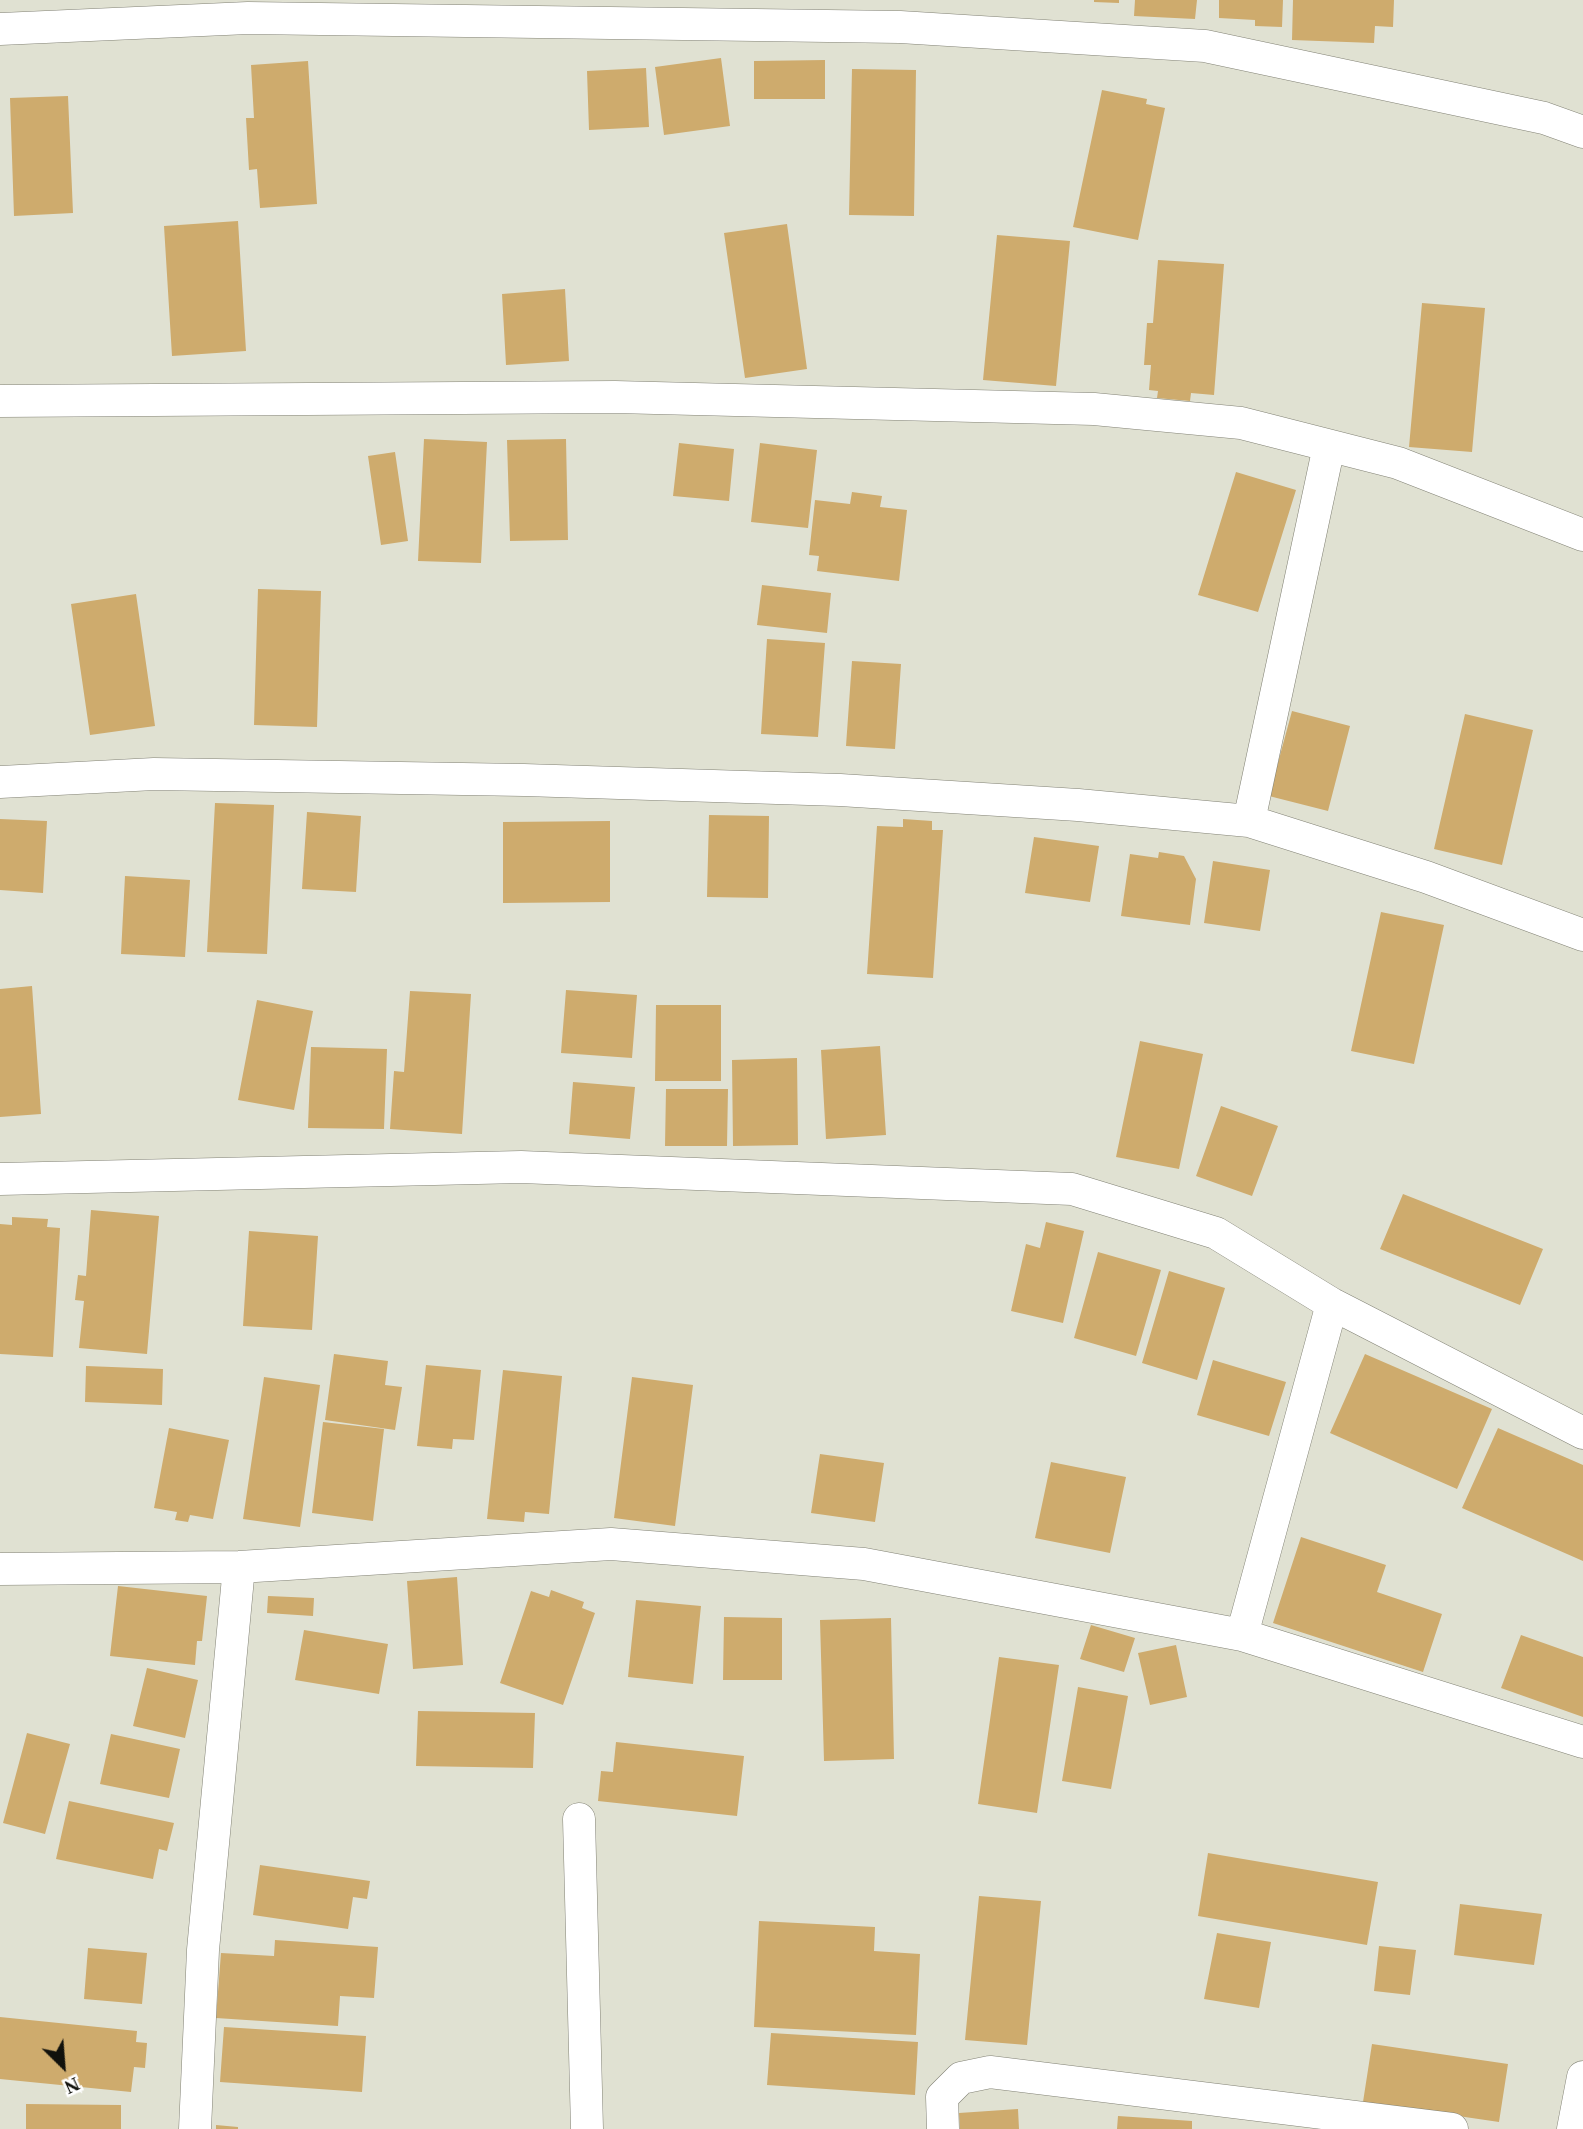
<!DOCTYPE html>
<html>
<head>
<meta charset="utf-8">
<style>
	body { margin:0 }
	#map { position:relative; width:1583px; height:2129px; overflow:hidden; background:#e0e1d2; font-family:"Times New Roman",serif }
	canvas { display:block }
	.north { position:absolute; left:28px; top:2031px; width:70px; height:70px; -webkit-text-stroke:5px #fff; paint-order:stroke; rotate:155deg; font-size:19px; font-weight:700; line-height:28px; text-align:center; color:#11110c }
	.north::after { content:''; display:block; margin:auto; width:24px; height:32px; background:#11110c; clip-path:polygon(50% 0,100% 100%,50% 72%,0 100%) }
</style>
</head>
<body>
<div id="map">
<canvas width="1583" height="2129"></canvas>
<div class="north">N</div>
</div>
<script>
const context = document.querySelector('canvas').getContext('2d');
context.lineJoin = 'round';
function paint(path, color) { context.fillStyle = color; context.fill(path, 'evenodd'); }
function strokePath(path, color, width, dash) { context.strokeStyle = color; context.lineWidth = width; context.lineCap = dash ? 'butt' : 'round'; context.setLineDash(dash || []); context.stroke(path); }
const building = new Path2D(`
	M1094 0H1119V3L1094 2Z
	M1135 0H1197L1195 19 1134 16Z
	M1219 0H1283L1282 27 1255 26V20L1219 18Z
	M1293 0H1394L1393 27 1375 26 1374 43 1292 40Z
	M721 58 730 126 664 135 655 67Z
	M825 60V99H754V61Z
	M308 61 317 204 260 208 257 169 249 170 246 118H254L251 65Z
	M646 68 649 127 589 130 587 71Z
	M852 69 916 70 914 216 849 215Z
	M1102 90 1147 99 1146 104 1165 108 1138 240 1073 227Z
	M68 96 73 213 14 216 10 98Z
	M238 221 246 351 172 356 164 226Z
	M787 224 807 369 745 378 724 233Z
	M997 235 1070 241 1056 386 983 380Z
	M1158 260 1224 264 1214 395 1191 393 1190 401 1157 398 1158 391 1149 390 1151 365H1144L1147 323H1153Z
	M565 289 569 361 506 365 502 294Z
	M1422 303 1485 308 1472 452 1409 447Z
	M424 439 487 442 481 563 418 561Z
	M566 439 568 540 510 541 507 440Z
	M679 443 734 449 729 501 673 496Z
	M760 443 817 450 808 528 751 522Z
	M395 452 408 541 381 545 368 456Z
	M1236 472 1296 490 1258 612 1198 595Z
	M852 492 882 496 880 507 907 510 899 581 817 571 819 556 809 555 815 500 850 504Z
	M762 585 831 593 827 633 757 625Z
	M258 589 321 591 317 727 254 725Z
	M136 594 155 726 90 735 71 604Z
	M767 639 825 643 818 737 761 734Z
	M852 661 901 664 895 749 846 746Z
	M1292 711 1350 726 1328 811 1269 796Z
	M1465 714 1533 730 1502 865 1434 849Z
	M215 803 274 805 267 954 207 952Z
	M307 812 361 816 356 892 302 889Z
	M709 815 769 816 768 898 707 897Z
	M0 819 47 821 43 893 0 890Z
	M903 819 932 821V830H943L933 978 867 974 877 826 903 827Z
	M610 821V902L503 903V822Z
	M1034 837 1099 846 1090 902 1025 893Z
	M1159 852 1184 856 1196 879 1190 925 1121 916 1130 854 1158 858Z
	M1213 861 1270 870 1260 931 1204 923Z
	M125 876 190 880 185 957 121 954Z
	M1381 912 1444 925 1414 1064 1351 1051Z
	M32 986 41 1114 0 1117V989Z
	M566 990 637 995 632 1058 561 1053Z
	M410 991 471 994 462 1134 390 1129 394 1071 404 1072Z
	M257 1000 313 1011 294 1110 238 1100Z
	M656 1005H721V1081H655Z
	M1140 1041 1203 1054 1179 1169 1116 1157Z
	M880 1046 886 1135 826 1139 821 1050Z
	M311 1047 387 1049 384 1129 308 1128Z
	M797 1058 798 1145 733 1146 732 1060Z
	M573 1082 635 1087 630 1139 569 1134Z
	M666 1089H728L727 1146H665Z
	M1221 1106 1278 1126 1252 1196 1196 1176Z
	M1403 1194 1543 1249 1520 1305 1380 1249Z
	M91 1210 159 1216 147 1354 79 1348 84 1301 75 1300 78 1275 86 1276Z
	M12 1217 48 1219 47 1227 60 1228 53 1357 0 1354V1224L12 1225Z
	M1046 1222 1084 1231 1063 1323 1011 1311 1026 1244 1040 1248Z
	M249 1231 318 1236 312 1330 243 1326Z
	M1098 1252 1161 1270 1136 1356 1074 1338Z
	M1169 1271 1225 1288 1197 1380 1142 1363Z
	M334 1354 388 1361 385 1385 402 1387 395 1430 325 1420Z
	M1365 1354 1492 1409 1457 1489 1330 1433Z
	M1213 1360 1286 1382 1269 1436 1197 1415Z
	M426 1365 481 1370 474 1440 453 1439 452 1449 417 1446Z
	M86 1366 163 1369 162 1405 85 1402Z
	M503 1370 562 1376 549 1514 525 1512 524 1522 487 1519Z
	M264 1377 320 1385 300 1527 243 1519Z
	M632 1377 693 1385 675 1526 614 1518Z
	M323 1422 384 1429 373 1521 312 1513Z
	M169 1428 229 1440 213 1519 190 1515 188 1522 175 1520 177 1512 154 1508Z
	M1498 1428 1583 1465V1561L1462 1508Z
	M820 1454 884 1463 875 1522 811 1513Z
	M1051 1462 1126 1477 1110 1553 1035 1538Z
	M1301 1537 1386 1565 1377 1592 1442 1614 1423 1672 1273 1623Z
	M457 1577 463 1665 413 1669 407 1581Z
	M118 1586 207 1596 202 1641H197L195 1665 110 1656Z
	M551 1590 584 1602 582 1608 595 1613 563 1705 500 1683 531 1591 549 1597Z
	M268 1596 314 1598 313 1616 267 1613Z
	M636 1600 701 1606 693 1684 628 1677Z
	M724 1617 782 1618V1680H723Z
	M891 1618 894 1759 824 1761 820 1620Z
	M1091 1625 1135 1638 1124 1672 1080 1659Z
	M304 1630 388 1644 379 1694 295 1680Z
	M1521 1635 1583 1657V1717L1501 1688Z
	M1176 1645 1187 1697 1150 1705 1138 1653Z
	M999 1657 1059 1665 1037 1813 978 1804Z
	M147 1668 198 1680 185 1738 133 1726Z
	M1078 1687 1128 1696 1111 1789 1062 1781Z
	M418 1711 535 1713 533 1768 416 1766Z
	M27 1733 70 1744 45 1834 3 1823Z
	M111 1734 180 1749 169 1798 100 1784Z
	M616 1742 744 1756 737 1816 598 1801 601 1771 613 1772Z
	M69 1801 174 1823 167 1851 159 1849 153 1879 56 1859Z
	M1208 1853 1378 1882 1367 1945 1198 1916Z
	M260 1865 370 1881 367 1899 353 1897 348 1929 253 1915Z
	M979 1896 1041 1901 1027 2045 965 2040Z
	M1460 1904 1542 1914 1534 1965 1454 1955Z
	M759 1921 875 1927 874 1951 920 1954 916 2035 754 2027Z
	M1217 1933 1271 1942 1259 2008 1204 1999Z
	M275 1940 378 1947 374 1998 340 1996 338 2026 216 2018 221 1953 274 1956Z
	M1379 1946 1416 1950 1410 1995 1374 1991Z
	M88 1948 147 1953 142 2004 84 1999Z
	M0 2017 137 2031 136 2042 147 2043 145 2068 134 2067 131 2092 0 2079Z
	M224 2027 366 2036 362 2092 220 2082Z
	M771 2033 918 2042 915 2095 767 2085Z
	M1372 2044 1508 2064 1499 2122 1363 2102Z
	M26 2104 121 2105V2129H26Z
	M1018 2109 1019 2129H960L959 2113Z
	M1118 2116 1192 2121V2129H1117Z
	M216 2125 238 2127V2129H216Z`);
const street = new Path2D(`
	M0 29 248 18 900 27 1205 46 1544 118 1583 132
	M0 401 615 397 1094 409 1241 423 1398 463 1583 535
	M0 782 154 774 524 780 840 790 1078 805 1249 821 1426 877 1583 935
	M1249 821 1329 446
	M0 1179 521 1167 1072 1189 1216 1233 1332 1304 1583 1433
	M0 1569 239 1567 611 1544 864 1564 1242 1635 1583 1742
	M1242 1635 1332 1304
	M579 1819 587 2129
	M195 2129 203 1950 239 1567
	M943 2129 942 2097 961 2078 990 2072 1452 2129
	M1573 2129 1583 2077`);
paint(building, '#ceab6d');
strokePath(street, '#828275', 33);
strokePath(street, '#fff', 32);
</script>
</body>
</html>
